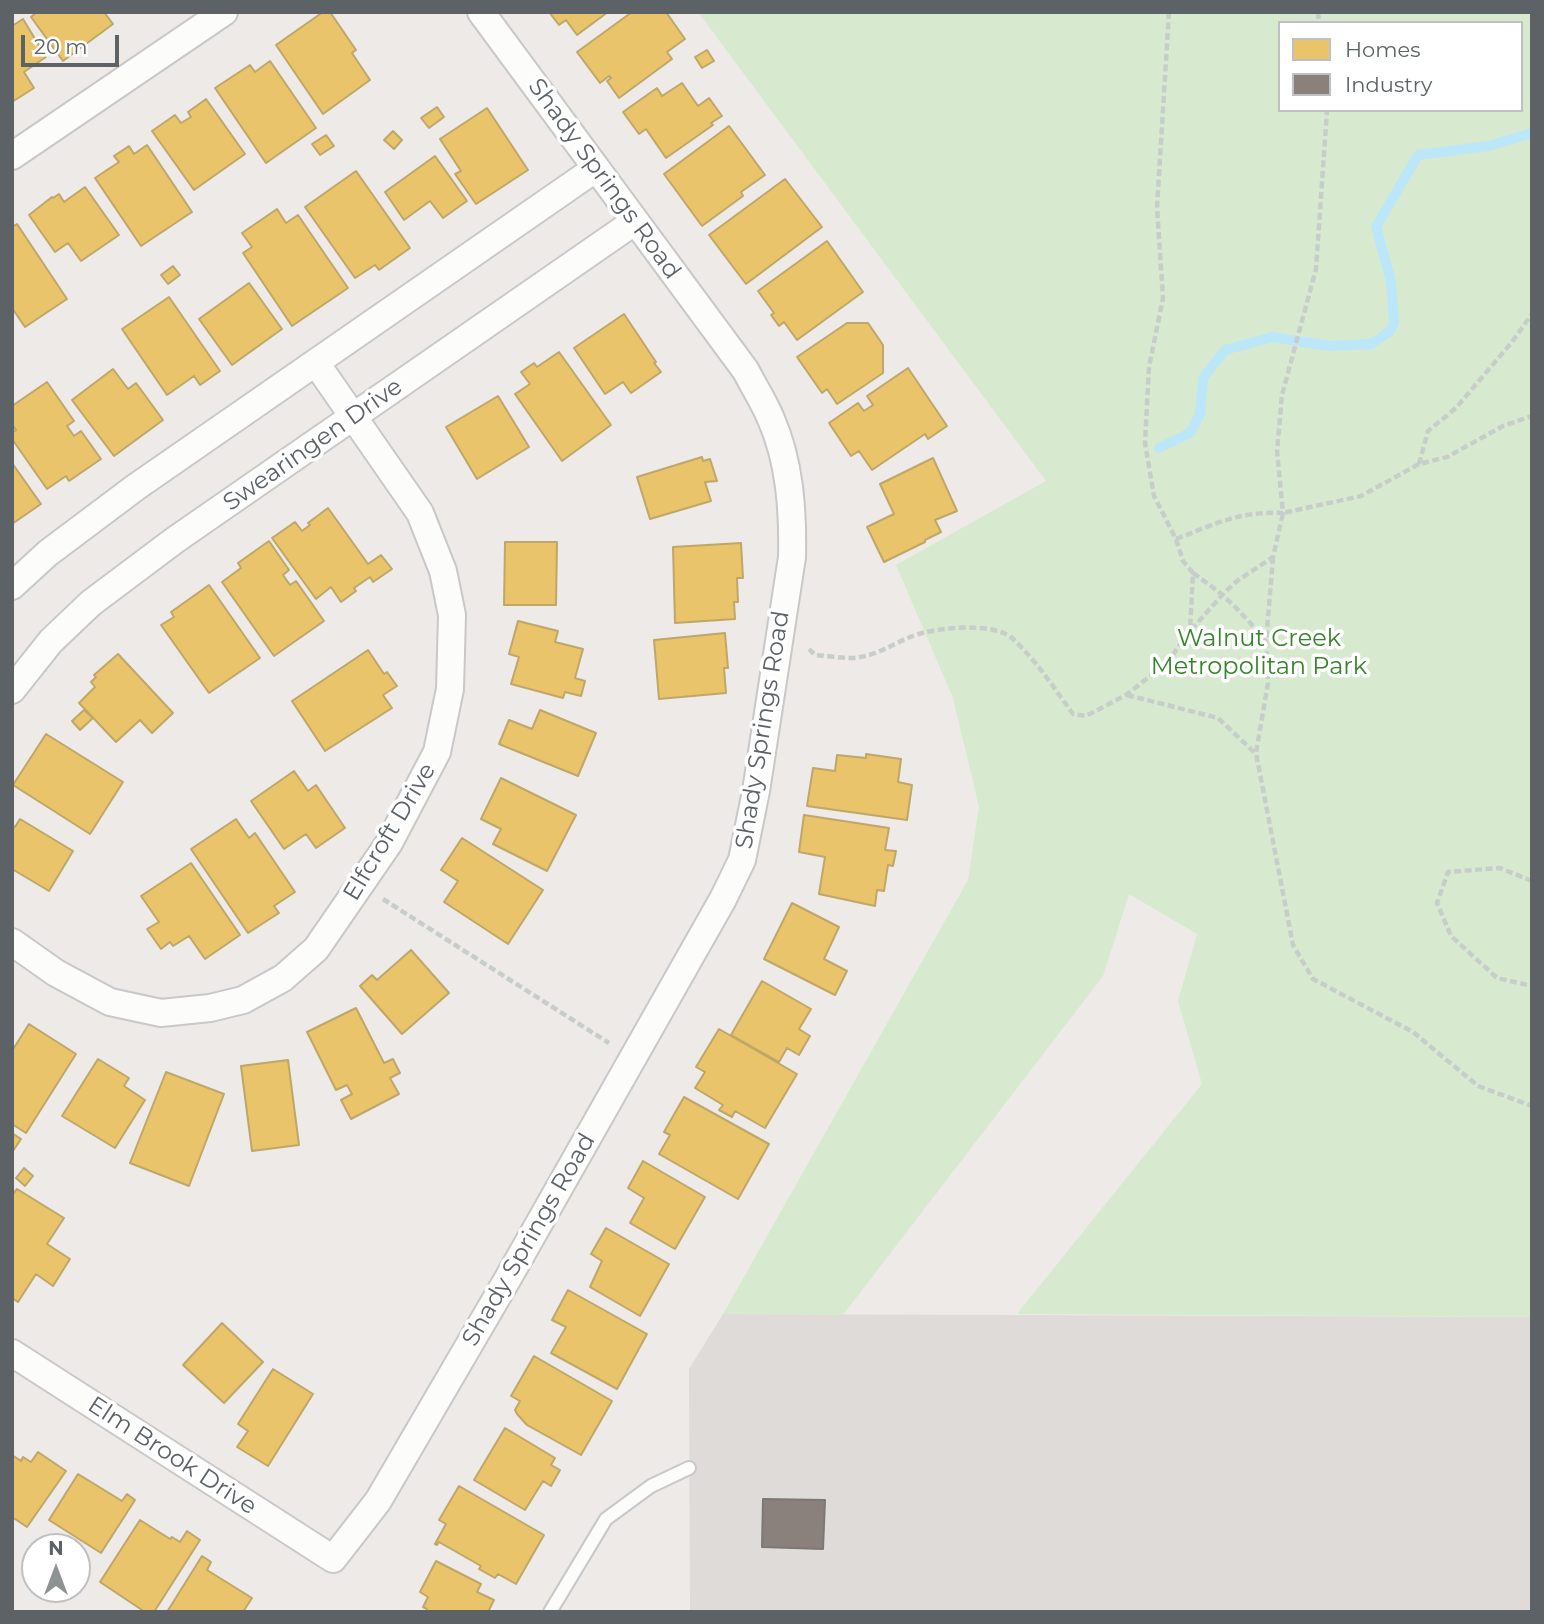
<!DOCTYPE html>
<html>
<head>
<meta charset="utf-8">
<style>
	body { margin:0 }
	#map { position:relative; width:1544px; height:1624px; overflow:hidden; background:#edeae7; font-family:Montserrat,sans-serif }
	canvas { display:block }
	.frame { position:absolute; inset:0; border:14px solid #5c6266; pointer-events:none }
	.legend { position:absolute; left:1278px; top:21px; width:245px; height:91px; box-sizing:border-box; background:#fff; border:2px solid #bec0c2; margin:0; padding:9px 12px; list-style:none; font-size:21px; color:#5c6266 }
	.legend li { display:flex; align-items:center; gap:14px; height:35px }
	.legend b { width:35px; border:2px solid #bec0c2 }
	.north { position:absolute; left:21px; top:1533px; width:70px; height:70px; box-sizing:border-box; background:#fff; border:2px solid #bec0c2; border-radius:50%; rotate:0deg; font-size:19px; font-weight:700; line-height:28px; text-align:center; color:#5c6266 }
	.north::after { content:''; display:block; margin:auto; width:24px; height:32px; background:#8f9293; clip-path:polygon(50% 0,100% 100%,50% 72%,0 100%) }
	.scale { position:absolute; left:21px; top:35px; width:98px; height:32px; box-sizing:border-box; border:4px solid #5c6266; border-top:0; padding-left:9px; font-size:21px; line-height:24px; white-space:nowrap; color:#5c6266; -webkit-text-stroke:5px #fff; paint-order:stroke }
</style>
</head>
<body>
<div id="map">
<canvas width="1544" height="1624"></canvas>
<div class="frame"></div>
<ul class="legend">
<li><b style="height:19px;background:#e9c46a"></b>Homes</li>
<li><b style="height:19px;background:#8a817c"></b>Industry</li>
</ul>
<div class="north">N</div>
<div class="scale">20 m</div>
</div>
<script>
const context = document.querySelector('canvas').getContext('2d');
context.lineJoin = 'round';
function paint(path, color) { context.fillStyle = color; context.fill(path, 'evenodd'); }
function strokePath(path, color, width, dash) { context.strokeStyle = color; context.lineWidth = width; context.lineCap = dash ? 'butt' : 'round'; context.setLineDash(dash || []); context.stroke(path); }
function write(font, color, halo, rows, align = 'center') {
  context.font = font + ' Montserrat,sans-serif'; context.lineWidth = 7; context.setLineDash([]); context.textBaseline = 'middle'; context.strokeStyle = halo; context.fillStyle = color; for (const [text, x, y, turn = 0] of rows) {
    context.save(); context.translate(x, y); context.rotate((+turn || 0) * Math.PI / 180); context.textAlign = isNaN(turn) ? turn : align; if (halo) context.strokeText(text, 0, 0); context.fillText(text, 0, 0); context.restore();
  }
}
const industrial = new Path2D(`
	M723 1314 1532 1317V1612H690L689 1369Z`);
const green = new Path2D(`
	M698 12H1532V1317L1017 1314 1202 1084 1178 1001 1197 934 1129 894 1103 976 843 1315 723 1314 968 880 979 807 953 698 896 565 1046 481ZM1280 23H1521V110H1280Z`);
const homes = new Path2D(`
	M37 12H104L113 24 63 61 31 17Z
	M323 12H330L356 50 352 53 370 80 323 114 276 45Z
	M549 12H608L577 35 566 20 559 25Z
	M632 12H666L685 39 667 52 672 59 619 98 607 81 611 78 609 76 600 83 577 52Z
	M23 19 46 57 24 72 34 88 12 102V26Z
	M707 50 714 61 702 68 695 57Z
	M270 61 316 128 266 163 215 88 250 65 255 72Z
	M682 83 698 106 709 98 722 116 711 123 713 125 666 158 646 129 639 134 623 112 657 88 662 96Z
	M206 99 245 154 194 190 152 131 175 115 181 123 191 117 188 112Z
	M437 107 444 117 429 128 421 118Z
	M487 108 528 170 476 204 455 174 461 171 440 139Z
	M729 126 765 175 741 192 743 196 702 226 664 174Z
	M393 131 402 140 394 149 384 140Z
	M326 135 334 146 320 155 312 144Z
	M147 145 192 212 141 246 95 178 119 162 114 156 129 146 134 154Z
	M435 156 467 201 443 218 430 201 404 220 385 192Z
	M356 171 410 248 379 270 375 265 355 278 305 207Z
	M785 179 822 227 746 284 709 235Z
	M85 187 119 235 81 261 68 243 55 252 29 215 52 197 53 198 59 194 64 202Z
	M277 209 286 223 298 215 348 288 292 326 243 253 252 247 242 233Z
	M17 224 67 299 25 327 12 308V227Z
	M827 241 863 292 797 340 784 322 779 326 771 315 774 313 758 291Z
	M173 266 180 275 168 284 161 275Z
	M249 283 282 329 232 365 199 319Z
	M169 297 220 371 200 385 194 376 167 395 122 329Z
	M624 314 656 362 654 363 661 372 631 393 623 382 605 394 574 348Z
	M847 323H868L883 345V373L837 404 827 389 822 393 797 357Z
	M559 352 611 425 562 461 515 394 530 384 521 372 534 363 537 367Z
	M908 368 947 426 928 439 925 434 872 470 859 451 851 456 829 423 858 403 864 411 873 405 867 396Z
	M113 369 128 389 136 383 163 420 114 456 72 400Z
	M47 382 74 421 67 426 74 436 81 431 101 459 69 481 66 476 47 489 12 439V432L16 430 12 424V406Z
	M498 396 529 447 477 479 446 427Z
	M702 457 703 461 710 459 717 481 705 482 711 501 650 519 637 477Z
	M933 458 957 511 935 520 941 532 925 540V542L884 562 867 527 894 514 880 484Z
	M12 463 41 504 12 524Z
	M328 508 368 564 381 555 392 569 373 582 370 577 354 588 356 591 341 602 331 587 316 599 272 538 295 522 302 531 310 525 308 523Z
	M269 541 289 570 283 575 290 585 296 581 324 621 274 656 222 582 241 568 238 563Z
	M505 542H557L556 605H504Z
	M741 543 743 578H737L738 602H734L735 619 675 623 673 547Z
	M209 585 260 658 209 693 161 625 174 617 171 612Z
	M518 621 558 631 555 642 583 649 575 678 585 681 581 696 565 692 563 698 511 684 519 657 509 654Z
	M725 633 728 668H724L726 693 659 699 654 640Z
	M368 650 384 674 387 672 397 686 383 695 392 708 325 751 292 701Z
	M118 654 173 713 152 733 140 720 116 742 79 703 95 687 91 682 96 677 94 675Z
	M84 710 93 718 80 730 72 721Z
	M540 710 596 733 578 776 499 744 509 720 532 729Z
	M46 734 123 782 90 834 13 785Z
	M866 754 901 759 898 782 912 785 907 820 807 806 813 768 835 771 837 755 866 758Z
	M294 771 308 791 316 785 345 828 316 848 306 834 284 849 251 801Z
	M501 778 576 815 547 871 493 844 501 829 481 819Z
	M804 815 889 828 885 850 896 851 893 866 888 865 884 891 877 890 875 906 819 894 825 857 799 852Z
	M20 819 73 851 49 891 12 869V825L15 827Z
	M236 819 249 838 255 833 295 892 274 906 279 913 248 933 191 849Z
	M462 838 543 890 508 944 444 902 458 881 441 870Z
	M191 863 240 935 205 959 189 936 173 946 170 942 161 949 147 929 159 922 141 896Z
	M792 903 839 927 824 959 847 971 835 995 764 959Z
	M411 950 449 993 402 1034 360 986 372 975 377 980Z
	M762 981 811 1009 799 1029 810 1036 799 1055 787 1048 779 1062 731 1035Z
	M356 1008 384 1063 393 1059 400 1073 390 1078 399 1094 351 1119 341 1100 352 1094 347 1085 336 1090 307 1032Z
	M29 1024 76 1054 26 1133 12 1124V1051Z
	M719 1029 797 1074 765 1128 735 1111 732 1117 719 1110 723 1105 695 1088 705 1072 696 1067Z
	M98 1059 129 1078 124 1086 145 1100 115 1148 62 1116Z
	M288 1060 299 1145 252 1151 241 1066Z
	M166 1072 224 1094 189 1186 130 1163Z
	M684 1097 769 1144 738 1199 659 1154 670 1135 664 1132Z
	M12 1133 21 1139 13 1151H12Z
	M643 1161 705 1197 675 1249 630 1223 644 1198 628 1188Z
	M24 1168 33 1176 25 1186 16 1178Z
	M17 1189 64 1218 47 1244 70 1259 53 1286 36 1274 18 1302 12 1298V1195Z
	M606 1228 669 1264 640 1316 590 1287 602 1261 591 1254Z
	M568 1290 647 1334 617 1389 551 1353 566 1327 552 1320Z
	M222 1323 263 1362 224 1403 183 1365Z
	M534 1356 612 1401 581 1455 527 1425 517 1414 515 1410 520 1401 511 1396Z
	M273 1369 313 1394 268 1466 237 1447 248 1431 238 1424Z
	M505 1428 555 1458 551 1465 560 1470 551 1486 543 1481 525 1510 474 1480Z
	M38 1452 66 1471 27 1527 12 1517V1455L21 1461 23 1457 31 1462Z
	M78 1474 122 1501 127 1494 135 1500 101 1553 49 1520Z
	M459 1486 544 1535 516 1584 498 1574 495 1578 479 1569 481 1566 439 1542 437 1545 435 1544 446 1524 439 1520Z
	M140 1520 170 1539 172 1537 180 1542 187 1531 200 1540 154 1612H145L100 1582Z
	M202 1556 211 1562 207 1570 252 1598 243 1612H167Z
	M436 1561 481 1584 477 1592 494 1600 488 1612H426L427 1609 423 1607 428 1597 420 1592Z`);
const industry = new Path2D(`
	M763 1499 825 1500 823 1549 762 1547Z`);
const stream = new Path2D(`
	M1159 448 1190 433 1200 414 1203 378 1225 350 1272 337 1330 346 1371 344 1389 332 1394 323 1391 281 1376 227 1418 155 1488 146 1532 133`);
const path = new Path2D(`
	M1169 12 1157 207 1163 298 1149 367 1145 443 1154 496 1176 539 1183 561 1193 573 1190 631
	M1318 12 1319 23
	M1419 464 1428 431 1456 408 1512 342 1532 314
	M1176 539C1215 524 1239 511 1283 513L1277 451 1282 395 1316 269 1327 110
	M1273 557 1266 643 1268 683 1256 753 1293 945 1313 979 1413 1032 1478 1086 1532 1106
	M1193 573C1224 594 1243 613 1266 642
	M809 649 815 655C827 656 841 658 853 658 877 656 892 644 913 636 935 627 994 622 1012 638 1036 660 1054 688 1073 714L1086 716 1126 695 1167 663 1190 631 1224 593 1237 581 1273 557 1283 513 1361 496 1419 464 1447 457 1503 426 1532 416
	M1127 695 1218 718 1255 753
	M1532 881 1500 868 1448 872 1437 903 1451 936 1497 978 1532 986
	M383 899 609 1043`);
const service = new Path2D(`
	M550 1612 606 1519 651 1486 689 1468`);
const minor = new Path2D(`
	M12 156 224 12
	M12 586 48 553 136 487 595 169
	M12 690 51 641 91 603 175 540 634 222
	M12 942 56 973 110 1002 161 1013 210 1008 243 1000 283 978 316 949 389 843 437 752 450 689 452 615 443 571 420 513 316 363
	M12 1353 333 1559 378 1501 507 1280 723 899 742 860 756 791 792 557C793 511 790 462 771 419 764 402 754 387 746 371L481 12`);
const streetNames = [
	["Shady Springs Road",604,179,54],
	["Swearingen Drive",313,445,-35],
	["Shady Springs Road",763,730,-81],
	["Elfcroft Drive",390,832,-59],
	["Shady Springs Road",529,1240,-60],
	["Elm Brook Drive",172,1456,33]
];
const parkNames = [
	["Walnut Creek",1259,639],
	["Metropolitan Park",1259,667]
];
paint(industrial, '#dedbd8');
paint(green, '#d7ead0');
paint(homes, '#e9c46a');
strokePath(homes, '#bfa769', 2);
paint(industry, '#8a817c');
strokePath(industry, '#7c7875', 2);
strokePath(stream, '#bbe7f8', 10);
strokePath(service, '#c8c8c8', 16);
strokePath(minor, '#c8c8c8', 30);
strokePath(path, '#c7cdc9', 4.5, [7, 3.5]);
strokePath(service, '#fcfcfb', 12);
strokePath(minor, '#fcfcfb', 26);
write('24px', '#5c6266', '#fff', streetNames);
write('24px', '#36852b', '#fff', parkNames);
</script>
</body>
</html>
